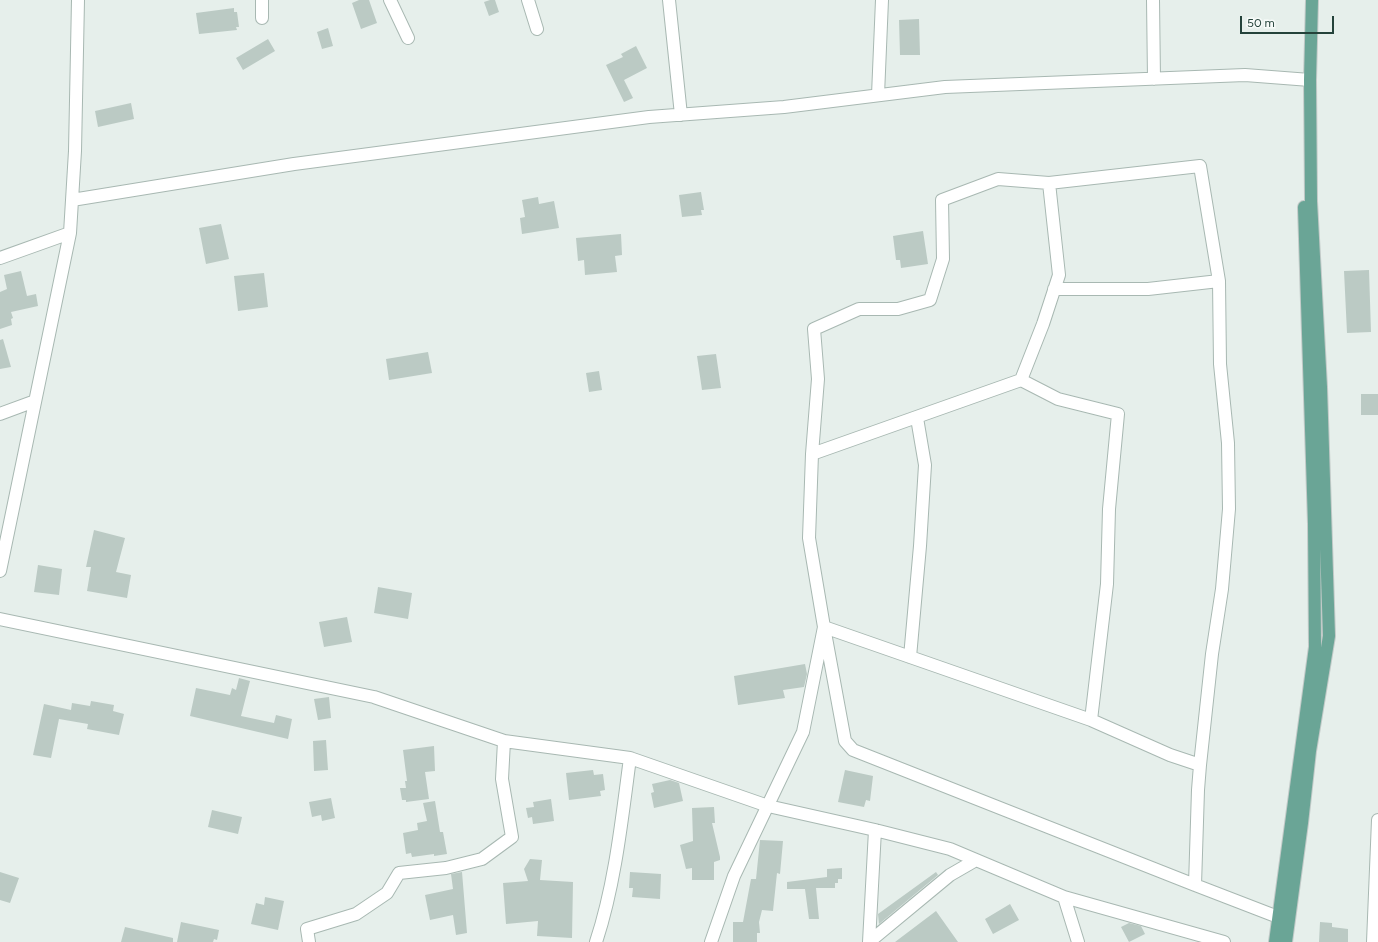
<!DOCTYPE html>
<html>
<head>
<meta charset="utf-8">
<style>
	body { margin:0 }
	#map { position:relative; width:1378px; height:942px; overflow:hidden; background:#e6efeb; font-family:Figtree,sans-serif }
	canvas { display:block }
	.scale { position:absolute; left:1240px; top:16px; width:94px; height:18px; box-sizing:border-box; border:2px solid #24423a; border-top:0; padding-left:5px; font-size:12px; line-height:14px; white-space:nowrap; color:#24423a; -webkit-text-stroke:3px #f7fbf9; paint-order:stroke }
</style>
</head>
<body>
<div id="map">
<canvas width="1378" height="942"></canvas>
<div class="scale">50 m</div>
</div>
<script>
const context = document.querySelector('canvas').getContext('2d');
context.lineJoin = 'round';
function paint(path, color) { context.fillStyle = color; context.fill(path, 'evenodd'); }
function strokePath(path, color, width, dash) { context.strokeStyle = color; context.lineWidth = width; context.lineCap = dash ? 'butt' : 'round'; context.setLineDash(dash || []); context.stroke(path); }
const building = new Path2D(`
	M359 0H369L377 23 361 29 352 3Z
	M490 0H495L499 12 489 16 484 2Z
	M234 8V12H237L239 27H236L237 30 199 34 196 13Z
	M919 19 920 55H900L899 20Z
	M328 28 333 46 322 49 317 32Z
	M268 39 275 51 243 70 236 58Z
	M636 46 647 68 624 80 633 98 624 102 606 65 623 57 621 54Z
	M131 103 134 119 98 127 95 111Z
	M701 192 704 210H701L702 215 682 217 679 195Z
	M538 197 539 204 554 201 559 228 522 234 520 218 525 217 522 200Z
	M221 224 229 259 206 264 199 228Z
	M923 231 928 264 901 268 900 260H896L893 236Z
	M621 234 622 255 615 256 617 272 585 275 584 260 578 261 576 238Z
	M1369 270 1371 332 1347 333 1344 271Z
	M21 271 27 296 36 294 38 306 11 312 13 318 11 319 12 325 0 329V292L7 289 4 275Z
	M264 273 268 307 238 311 234 276Z
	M3 339 11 367 0 369V340Z
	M428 352 432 373 389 380 386 359Z
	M716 354 721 388 702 390 697 356Z
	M599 371 602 390 589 392 586 373Z
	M1361 394H1378V415H1361Z
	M94 530 125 538 116 572 131 575 127 598 87 591 91 567H86Z
	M38 565 62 569 59 595 34 592Z
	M378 587 412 593 408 619 374 613Z
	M347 617 352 642 324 647 319 622Z
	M805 664 807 674 804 687 783 690 785 698 738 705 734 676Z
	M239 678 250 681 241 716 274 723 276 715 292 719 288 739 190 716 196 688 230 695 232 688 236 690Z
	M329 697 331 718 318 720 314 699Z
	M91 701 114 705 113 711 124 714 119 735 87 729 88 724 59 719 51 758 33 755 44 704 71 710 72 703 90 706Z
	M326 740 328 770 314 771 313 741Z
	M434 746 435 771 425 772 429 799 406 802V800H402L400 788H406L405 781H407L403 750Z
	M593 770 594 775 603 774 605 790 600 791 601 796 569 800 566 773Z
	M845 770 873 776 870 801 866 800 864 807 838 802Z
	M670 780 679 783 683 801 654 808 651 793 654 792 652 784Z
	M331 798 335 818 322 821 321 815 312 817 309 802Z
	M551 799 554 821 533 824 532 817 528 818 526 808 534 807 533 802Z
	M435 801 440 832H443L447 854 434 856V854L412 857 411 853 406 854 403 833 418 830 417 823 427 821 423 803Z
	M714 807 715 823H712L720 857V860L714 862V880H692V868L686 869 680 845 693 841 692 808Z
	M212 810 242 817 238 834 208 827Z
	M760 840 783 841 780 874 777 873 773 911 762 910 759 922 760 933H757V942H733V922H743L751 879H756Z
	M530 859 542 860 540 880 573 882 572 938 537 936 538 921 506 924 503 883 528 881 524 869Z
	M842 868V879H838V883H835V888H816L819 919H809L805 889H787V882L827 877V869Z
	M0 872 19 878 10 903 0 900Z
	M462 872 467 933 456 935 453 915 430 920 425 895 453 889 451 874Z
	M630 872 661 874 660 899 632 897 633 888H629Z
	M936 872 938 875 879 924 878 914Z
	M265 897 284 901 278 930 251 924 256 903 264 905Z
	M1010 904 1019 920 993 934 985 919Z
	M936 911 958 942H895Z
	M181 922 219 930 217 940 214 939 213 942H177Z
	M1320 922 1332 923V927L1348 929V942H1319Z
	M1129 923 1141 926 1145 934 1129 942 1121 927Z
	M125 927 173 938V942H121Z`);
const minor = new Path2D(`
	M390 0 408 38
	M528 0 537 29
	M669 0 681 115
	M1153 0 1154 79
	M262 18V0
	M878 95 882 0
	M72 200 294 164 649 117 784 107 945 87 1245 75 1310 80
	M0 258 70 233
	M1054 289H1148L1219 281
	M1021 380 1058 399 1118 414 1109 509 1107 584 1091 720
	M0 414 35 401
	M812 454 818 379 814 329 859 309H898L930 300 943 259 942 200 998 179 1049 183
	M0 571 70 233 75 151 78 0
	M0 619 374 697 504 741 630 758 768 806 875 830 950 849 1064 897 1224 942
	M910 657 920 546 925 465 917 418
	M1195 885 853 750 845 741 824 627 1091 720 1170 755 1200 765 1198 790 1195 885 1278 917
	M1064 897 1078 942
	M309 942 307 929 356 914 387 893 399 873 446 868 482 859 512 837 502 779 504 741
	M596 942C615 885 622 818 630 758
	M711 942 734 876 803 732 824 627 809 538 812 454 1021 380 1043 324 1059 275 1049 183 1200 166 1219 281 1220 364 1228 443 1229 509 1222 589 1212 654 1200 765
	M869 942 950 875 976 860
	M869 942 875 830
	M1373 942 1378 820`);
const major = new Path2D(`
	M1275 942 1315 647 1314 524 1304 207
	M1286 942 1302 823 1310 751 1329 636 1321 387 1311 201 1310 80 1312 0`);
paint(building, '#bbcac4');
strokePath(minor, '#a8b8b2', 14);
strokePath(major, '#c2cac8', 14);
strokePath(minor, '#fff', 12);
strokePath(major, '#6aa596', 12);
</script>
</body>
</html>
